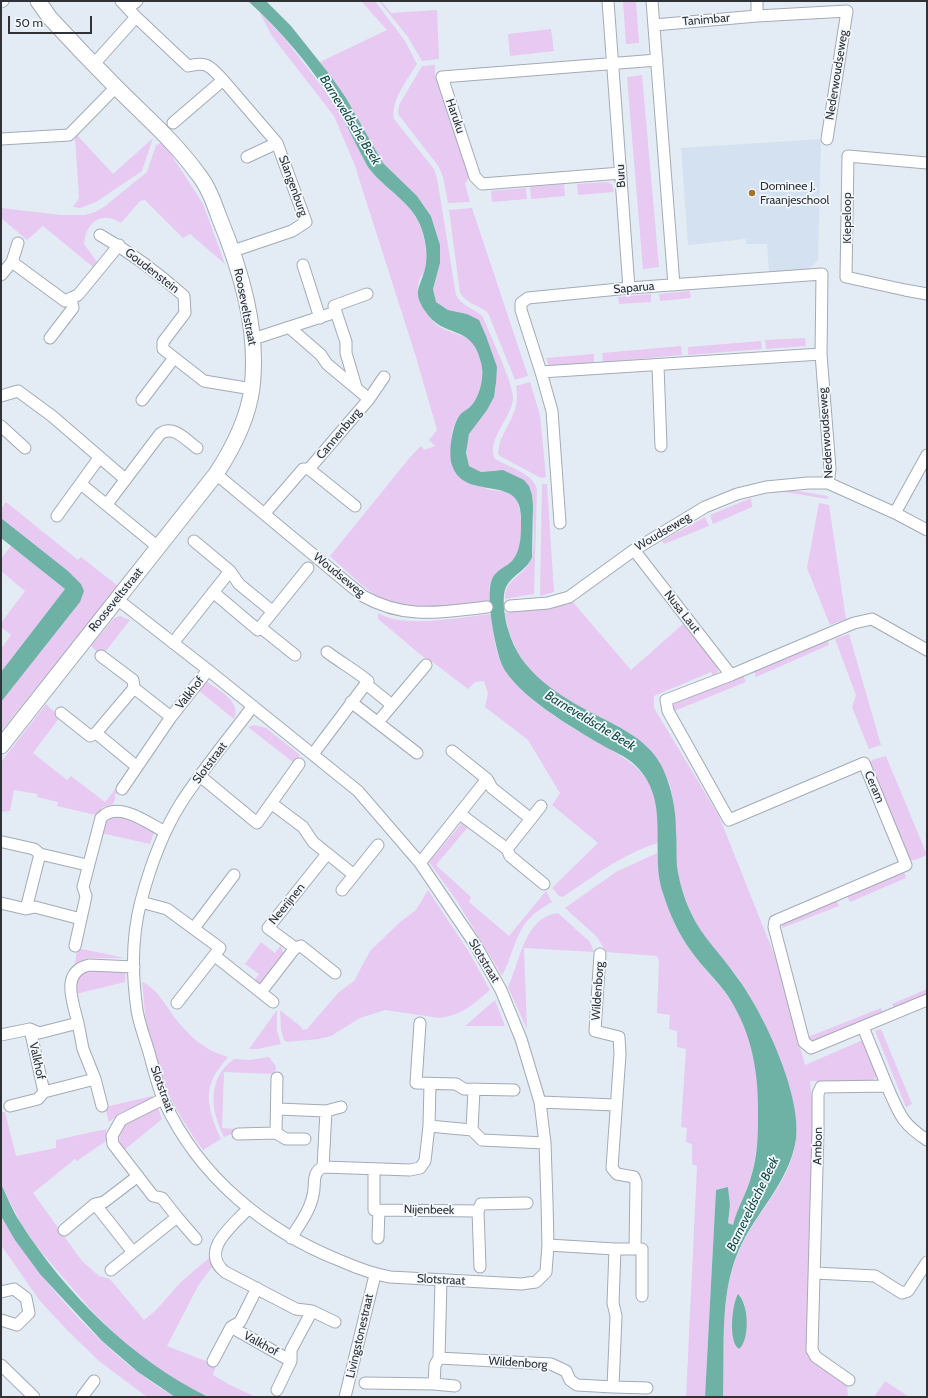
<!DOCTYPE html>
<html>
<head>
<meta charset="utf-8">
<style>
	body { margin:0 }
	#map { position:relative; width:928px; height:1398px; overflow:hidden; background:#e3ecf5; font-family:Cabin,sans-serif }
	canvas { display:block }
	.frame { position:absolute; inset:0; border:2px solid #2f3236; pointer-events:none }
	.scale { position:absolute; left:8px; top:16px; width:84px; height:18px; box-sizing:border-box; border:2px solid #2f3236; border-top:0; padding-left:5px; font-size:12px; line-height:14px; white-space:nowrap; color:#2f3236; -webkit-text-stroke:3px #f3f8fe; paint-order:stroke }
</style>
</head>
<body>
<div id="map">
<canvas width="928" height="1398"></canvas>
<div class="frame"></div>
<div class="scale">50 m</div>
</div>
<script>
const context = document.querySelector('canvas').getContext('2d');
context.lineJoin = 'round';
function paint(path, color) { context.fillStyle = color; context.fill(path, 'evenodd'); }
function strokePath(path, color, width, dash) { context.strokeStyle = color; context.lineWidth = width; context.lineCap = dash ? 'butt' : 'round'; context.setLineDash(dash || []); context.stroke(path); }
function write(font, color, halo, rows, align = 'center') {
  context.font = font + ' Cabin,sans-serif'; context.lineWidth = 3.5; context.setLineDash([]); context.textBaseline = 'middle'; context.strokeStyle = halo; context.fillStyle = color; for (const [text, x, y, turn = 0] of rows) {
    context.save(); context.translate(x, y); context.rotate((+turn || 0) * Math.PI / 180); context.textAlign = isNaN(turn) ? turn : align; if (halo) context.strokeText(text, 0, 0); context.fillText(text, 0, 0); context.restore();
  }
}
const built = new Path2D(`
	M821 139 818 260 808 270 769 272 767 244H746V239L688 245 681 148Z`);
const green = new Path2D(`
	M361 1H375L405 41 417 64C408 79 390 101 394 119L434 169 437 178 456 295C462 307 475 308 483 317 489 333 514 384 513 399 511 419 486 440 495 459 508 467 533 473 537 489L534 594 505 599C504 579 525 576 531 559 536 546 533 520 533 506L498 470 481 472 469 466C457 421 493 421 496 385 497 378 472 325 467 314L448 310 436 302 433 289 440 263V245L431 215 417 196 383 163 346 98 320 62 387 30Z
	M379 1H381L391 13 437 10 439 59 422 61 408 37Z
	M623 1H636L639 43 626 44Z
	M259 11 286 40 335 104 368 167C384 189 415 204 422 231 426 244 427 258 425 270 424 274 422 275 420 278 416 287 418 299 423 307 428 317 436 326 446 330 469 339 479 338 482 368 483 381 479 398 470 407 464 413 457 416 454 425 450 436 451 452 452 464 459 470 479 487 487 489 497 492 503 488 513 496 523 503 523 541 518 552 507 575 485 565 490 601 468 603 419 612 399 606 372 598 350 574 330 556L411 456 421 446 424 450 435 446 429 440 437 430 416 357 354 163 334 116 272 36Z
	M551 29 554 51 510 56 508 34Z
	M435 65V76L470 175 465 184 470 202 448 203 443 177 439 167 398 114 399 105 422 66Z
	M642 75 659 267 643 269 627 77Z
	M77 135 113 174 153 138 142 171 96 202 80 208 73 207 79 198 75 136Z
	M163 142 203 204 225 264 190 234 183 238 145 200 140 201 121 223C101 210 86 223 84 244L97 262 93 267 43 226 27 240 1 218V208L61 215H85L95 212 105 206 147 172 156 145Z
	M608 182 612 185 614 192 578 195 577 184Z
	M564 184 565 196 531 199 530 187Z
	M526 188 527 199 492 202 491 191Z
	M472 208 528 376 515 380 488 313C480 306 466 303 460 293L449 210Z
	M690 291 691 298 660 301 659 294Z
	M651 294V302L619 304 618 297Z
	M805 338 806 346 766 349 765 340Z
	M761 341 762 349 688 355V347Z
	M681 346 682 355 603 362 602 353Z
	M594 354V362L549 367 546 358Z
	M530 382 540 415 546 477 541 478 500 456 498 454C499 429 522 417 516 386Z
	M542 484H547L554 592 540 596Z
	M785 489 828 496V499L785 492 768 493V491Z
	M751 498 752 507 713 524 710 515Z
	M6 502 78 560 81 557 118 586 1 731V702L80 602 68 571 1 518V509Z
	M819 503 829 505 846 619 830 625 807 568Z
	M705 517 709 526 664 544 662 541Z
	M11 546 65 589 1 672V649L11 635 1 627V623L25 591 1 571V559Z
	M572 601 631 670 683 624 717 665 718 672 713 676 711 672 654 696V708L719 816 776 959 805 1065 863 1040 877 1076 870 1082 810 1081 815 1130 810 1191 807 1354 818 1366 847 1386 848 1397H723C725 1349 719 1298 738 1253 755 1212 793 1182 796 1136 799 1089 763 1012 736 975 719 953 699 935 689 908 684 895 678 879 677 865 674 837 678 810 669 783 665 774 657 765 652 756 639 736 619 726 598 716 551 692 513 669 505 613L560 606ZM740 1295 745 1305 734 1342C731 1326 731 1310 740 1295Z
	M378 613C402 629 462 617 491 614 493 632 495 651 503 667 520 698 575 730 606 747 624 758 643 768 652 789 660 805 659 825 658 843 622 854 594 876 563 897L559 896 552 888 598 843 552 805 560 793 528 740 485 707 488 693 484 681 475 682 468 689 430 660H427L378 619Z
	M120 616 130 620 102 656 91 646 114 618Z
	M849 634 881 745 869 749 852 707 856 695 835 639Z
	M827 640 829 645 756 677 753 670Z
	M743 675 746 682 674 711 672 705Z
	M206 681C218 690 242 701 234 719L198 690Z
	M46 704 60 717 33 753 67 780 71 776 105 802 117 787 120 789 114 796 116 797 113 804 102 808 96 815 57 806 58 802 37 797 38 794 14 790 10 811 1 812V762Z
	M254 725 266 728 300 755 294 763 248 727Z
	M886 756 927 855 915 860H910L869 765 872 760Z
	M118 817 124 818 154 832 150 844 101 833C103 823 108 818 118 817Z
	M462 823 468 827 436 865 471 897 469 902 509 936 546 891 552 902C544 907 535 912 529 919 516 932 511 960 502 976L457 901 429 862Z
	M657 853C660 888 670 925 693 954 708 974 727 991 739 1014 764 1059 763 1128 751 1177 747 1194 737 1209 733 1225L728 1224 730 1205 728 1187 716 1190 705 1397H686L697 1166 692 1164V1144L686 1142 687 1128 681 1127 686 1049 677 1047V1031L669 1029 670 1015 657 1013 659 961 657 956 606 952 597 937 565 908 616 872Z
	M904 872 906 878 850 902 847 896Z
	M428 890 469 952 490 990C474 1004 462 1015 440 1018L385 1010 360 1018 331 1036 319 1039 287 1042 284 1040 281 1030 280 1010 300 1026 303 1030 307 1029 339 992 354 981 370 951 399 923 416 910Z
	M836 900 839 906 782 928 781 922Z
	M558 913 590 942 594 952 524 948 527 1029 508 987C520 962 524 917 558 913Z
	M261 942 275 953 281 945 283 952V958L260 983 254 981 259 974 245 964Z
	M77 948 125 958H88L75 964Z
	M86 971H125V982L76 994 78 978Z
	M142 982C157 988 165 1005 175 1018 189 1036 205 1051 228 1057 222 1065 215 1072 212 1081 204 1099 213 1122 221 1139L203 1150C175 1112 153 1069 146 1022 144 1009 144 995 142 982Z
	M927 989V995L894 1009 892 1004Z
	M495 1000 505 1026H465Z
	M881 1008 883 1013 811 1043 808 1037Z
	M277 1010V1031L281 1044 258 1049H249Z
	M881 1029 912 1104 906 1107 875 1031Z
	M269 1057 276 1066 275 1074 224 1072 222 1128 234 1129V1133L224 1137C210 1110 207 1078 234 1059L249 1060Z
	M152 1096 153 1099 121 1112 109 1122 105 1107Z
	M158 1108 162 1119 123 1151C109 1123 138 1117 158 1108Z
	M1 1112H5L16 1156 56 1148V1140L106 1129V1141L77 1161 75 1159 33 1193 82 1261 99 1276 110 1279 144 1320 156 1310 182 1281 209 1258 214 1264 198 1286 167 1346 216 1365 213 1375 230 1385 256 1397H208L189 1388 156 1368 125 1344 91 1310 37 1247 19 1220 1 1184Z
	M1 1216C41 1283 107 1358 175 1397H147L99 1361 67 1330 40 1301 1 1245Z
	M885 1381 909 1397H874Z`);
const water = new Path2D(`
	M248 1H266L291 26 330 75 346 98 383 163 417 196 431 216 440 245V263L433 289 436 302 448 310 467 314 479 320 486 336 497 367 496 383 494 397 487 410 469 434 466 453 469 466 481 472 503 470 524 480 529 486 532 495 533 506 532 557C527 571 510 575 505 590 502 599 505 620 508 629 519 672 559 696 596 715 622 728 651 742 663 769 672 789 676 810 676 831 677 843 676 854 677 866 679 881 684 898 691 913 702 937 721 954 736 976 763 1011 802 1095 796 1139 789 1184 755 1212 738 1252 719 1297 725 1349 723 1397H705L716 1190 728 1187 730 1205 728 1223 733 1225C737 1208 747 1193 751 1177 757 1158 758 1138 758 1119 759 1075 753 1034 728 996 717 980 702 967 691 951 679 935 669 913 663 893 649 850 672 800 635 765 626 756 612 751 602 745 573 728 516 695 502 665 495 648 484 591 493 577 498 569 506 567 512 561 522 550 521 531 521 517 521 472 464 503 452 465 448 454 452 424 460 415 462 412 467 410 470 407 477 400 481 388 482 378 483 372 482 365 480 359 471 324 443 339 425 311 412 291 420 288 425 269 428 257 426 242 422 230 414 203 384 189 368 167 357 147 347 125 335 105 312 67 281 31 248 1Z
	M1 518 68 571 81 584 84 591 80 602 1 702V672L65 589 1 538Z
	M1 1184C7 1196 12 1210 20 1222 66 1294 131 1359 208 1397H175L138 1372 102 1341 40 1274 15 1240 1 1216Z
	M738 1294C749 1304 750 1340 739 1349 728 1342 732 1304 738 1294Z`);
const street = new Path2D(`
	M121 1 136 17 188 66C207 61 210 66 223 80
	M608 1 629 288
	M652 1 674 285
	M757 1V16
	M1 2 3 1
	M128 8 137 1
	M654 25 757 16 847 11 827 139
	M94 64 136 17
	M173 123 223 80 277 143 306 222 292 231 233 251
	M1 139 69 135 116 87
	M247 157 277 143
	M927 163 848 156 846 277 905 290 927 294
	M621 173 482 184 475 177 442 77 657 60
	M100 235C130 252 158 273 184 296L185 313 163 342V349L204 381 252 389
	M12 262 65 301 78 295 119 245
	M303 265 320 318
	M1 275 12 262 18 243
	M290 328 321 355 327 364 369 399
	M50 338 73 308 71 298
	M253 339 336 312
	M821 354 541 372 521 310V303L528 298 629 288 822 274 821 354 830 469 828 483
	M658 366 661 446
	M541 372 552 411 560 523
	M356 387 346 353V342L334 306 367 294
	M1 396 18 391 52 416 125 479
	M142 400 174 358
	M1 426 25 448
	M309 469 355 506
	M216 474 363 596C405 620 442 612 487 607
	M81 484 158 547
	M107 504 160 434C173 424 186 440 197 448
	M265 513 303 469H309L369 399 384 377
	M895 513 927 455
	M57 516 99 458
	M194 541 230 571 239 584 272 611
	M634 550 731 675
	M213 592 258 630 308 568
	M117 599 208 670 358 791 420 863 475 944 501 990 521 1039 540 1102 545 1143 547 1202 548 1245 546 1272 536 1282 521 1284 390 1277C373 1274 357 1268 341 1261 265 1231 199 1177 164 1101 157 1085 153 1066 148 1049 144 1036 139 1023 137 1010 132 975 132 935 141 901 150 867 162 833 181 803 203 769 229 738 253 706
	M510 606 548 603 569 597 634 550 705 507 737 494 766 487 808 483H828L895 513 927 530
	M260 627 295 655
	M173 643 230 571
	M927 650 872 619 854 623 731 675 666 700 668 711 729 820 864 763 906 865 775 921 774 927 804 1042 811 1048 927 1000
	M101 656 133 680 134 688 171 717
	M366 684 392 705
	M351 702 417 753
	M61 713 90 736 96 733 134 688
	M378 722 426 665
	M96 733 136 766
	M452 751 487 779 492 788 531 819
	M313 754 368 681C355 670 340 662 327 652
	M200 776 257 823 299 764
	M122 789 171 717 208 670
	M271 803 303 827 313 842 354 875
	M460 814 507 849 510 856 544 884
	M3 842 34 849 40 854 87 865
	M507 849 541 806
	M420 863 487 779
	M342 890 378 845
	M141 902 167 909 220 948 177 1003
	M1 903 26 909 35 907 81 919
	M26 909 40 854
	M194 928 234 875
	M75 946 86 896 83 887 101 818C118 800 148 823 165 832
	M295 948 268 928 327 854
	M215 956 273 1002
	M261 992 295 948 301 946 335 973
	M78 1023 83 1049 95 1079 44 1092 30 1029 39 1033 78 1023C73 1002 60 972 89 965L134 967
	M420 1023 416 1083 456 1084 464 1089 514 1090
	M1 1035 30 1029
	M95 1079 102 1106
	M887 1086C899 1113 901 1123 927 1140
	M540 1102 616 1105
	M10 1106 38 1099 44 1092
	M278 1109 326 1111 341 1107
	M429 1126 472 1130 482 1140 545 1143
	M472 1130 474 1089
	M276 1133 277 1078
	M238 1134 276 1133 286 1139H305
	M323 1167 326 1111
	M374 1170V1210L478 1211
	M95 1204 132 1251
	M248 1209C232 1226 199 1251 225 1272L296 1309 312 1311 291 1350V1361L277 1390
	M177 1217 196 1239
	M64 1230 95 1204 104 1202 138 1176
	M291 1238C299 1225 310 1211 313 1195 316 1184 311 1173 323 1167L410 1170 420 1168 425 1161 429 1126 430 1084
	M378 1238 379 1210
	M548 1245 615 1249
	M635 1249H642V1296
	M480 1267 478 1211 481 1204 527 1203
	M111 1270 177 1217 162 1198 153 1196 113 1144 112 1136 121 1120 163 1099
	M815 1273 875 1276 902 1293 908 1291 927 1262
	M1 1292 14 1289 26 1298 29 1313 17 1325 1 1320
	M312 1311 335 1322
	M231 1327 291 1361
	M439 1358 441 1280
	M213 1361 231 1327 240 1322 257 1288
	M1 1365 34 1397
	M849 1380 816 1357 812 1350 818 1131V1094L821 1087 887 1086 863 1027
	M365 1383 434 1384 435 1365 439 1358 551 1364 566 1371 570 1380 577 1385 613 1387 616 1316 613 1303 615 1249H635L636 1182 634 1177 617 1174 612 1168 620 1054 619 1037 595 1031 600 954
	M434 1384 455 1386
	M613 1387 647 1388
	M82 1397 94 1381
	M345 1397 375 1275`);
const secondary = new Path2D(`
	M1 746 216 474C233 448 248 419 252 388 259 330 241 270 219 217 214 203 208 186 198 174 175 142 145 116 117 88 94 65 72 42 50 18L38 1`);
const markers = [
	[752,193,4,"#a27527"]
];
const streetNames = [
	["Tanimbar",706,20,-5],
	["Nederwoudseweg",837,75,-81],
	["Haruku",455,116,71],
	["Buru",621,176,-94],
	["Slangenburg",293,186,70],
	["Kiepeloop",847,218,-90],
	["Goudenstein",152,271,38],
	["Saparua",634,288,-5],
	["Rooseveltstraat",245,307,79],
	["Nederwoudseweg",826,433,-94],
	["Cannenburg",339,434,-50],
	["Woudseweg",663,532,-31],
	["Woudseweg",339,575,39],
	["Rooseveltstraat",116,600,-51],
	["Nusa Laut",682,612,52],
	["Valkhof",190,693,-52],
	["Slotstraat",210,763,-53],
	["Ceram",874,787,67],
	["Neerijnen",287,904,-51],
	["Slotstraat",484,961,59],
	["Wildenborg",598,991,-86],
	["Valkhof",37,1061,78],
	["Slotstraat",162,1089,70],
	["Ambon",818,1146,-89],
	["Nijenbeek",429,1210,1],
	["Slotstraat",441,1280,3],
	["Livingstonestraat",360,1336,-77],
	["Valkhof",261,1344,29],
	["Wildenborg",518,1363,4]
];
const poiNames = [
	["Dominee J.",760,186],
	["Fraanjeschool",760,200]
];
const waterNames = [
	["Barneveldsche Beek",350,120,58],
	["Barneveldsche Beek",590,721,31],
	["Barneveldsche Beek",753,1204,-64]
];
paint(built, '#d4e1f0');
paint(green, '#e7c9f2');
paint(water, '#6eb2a5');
strokePath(street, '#a3abb4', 13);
strokePath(secondary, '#a3abb4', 17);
strokePath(street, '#fff', 11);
strokePath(secondary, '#fff', 15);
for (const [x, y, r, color] of markers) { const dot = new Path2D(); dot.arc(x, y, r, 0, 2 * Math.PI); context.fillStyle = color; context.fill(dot); strokePath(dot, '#f3f8fe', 1.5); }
write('12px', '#2f3236', '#f3f8fe', streetNames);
write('12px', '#2f3236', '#f3f8fe', poiNames, 'left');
write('italic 13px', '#124d44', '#f3f8fe', waterNames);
</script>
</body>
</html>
